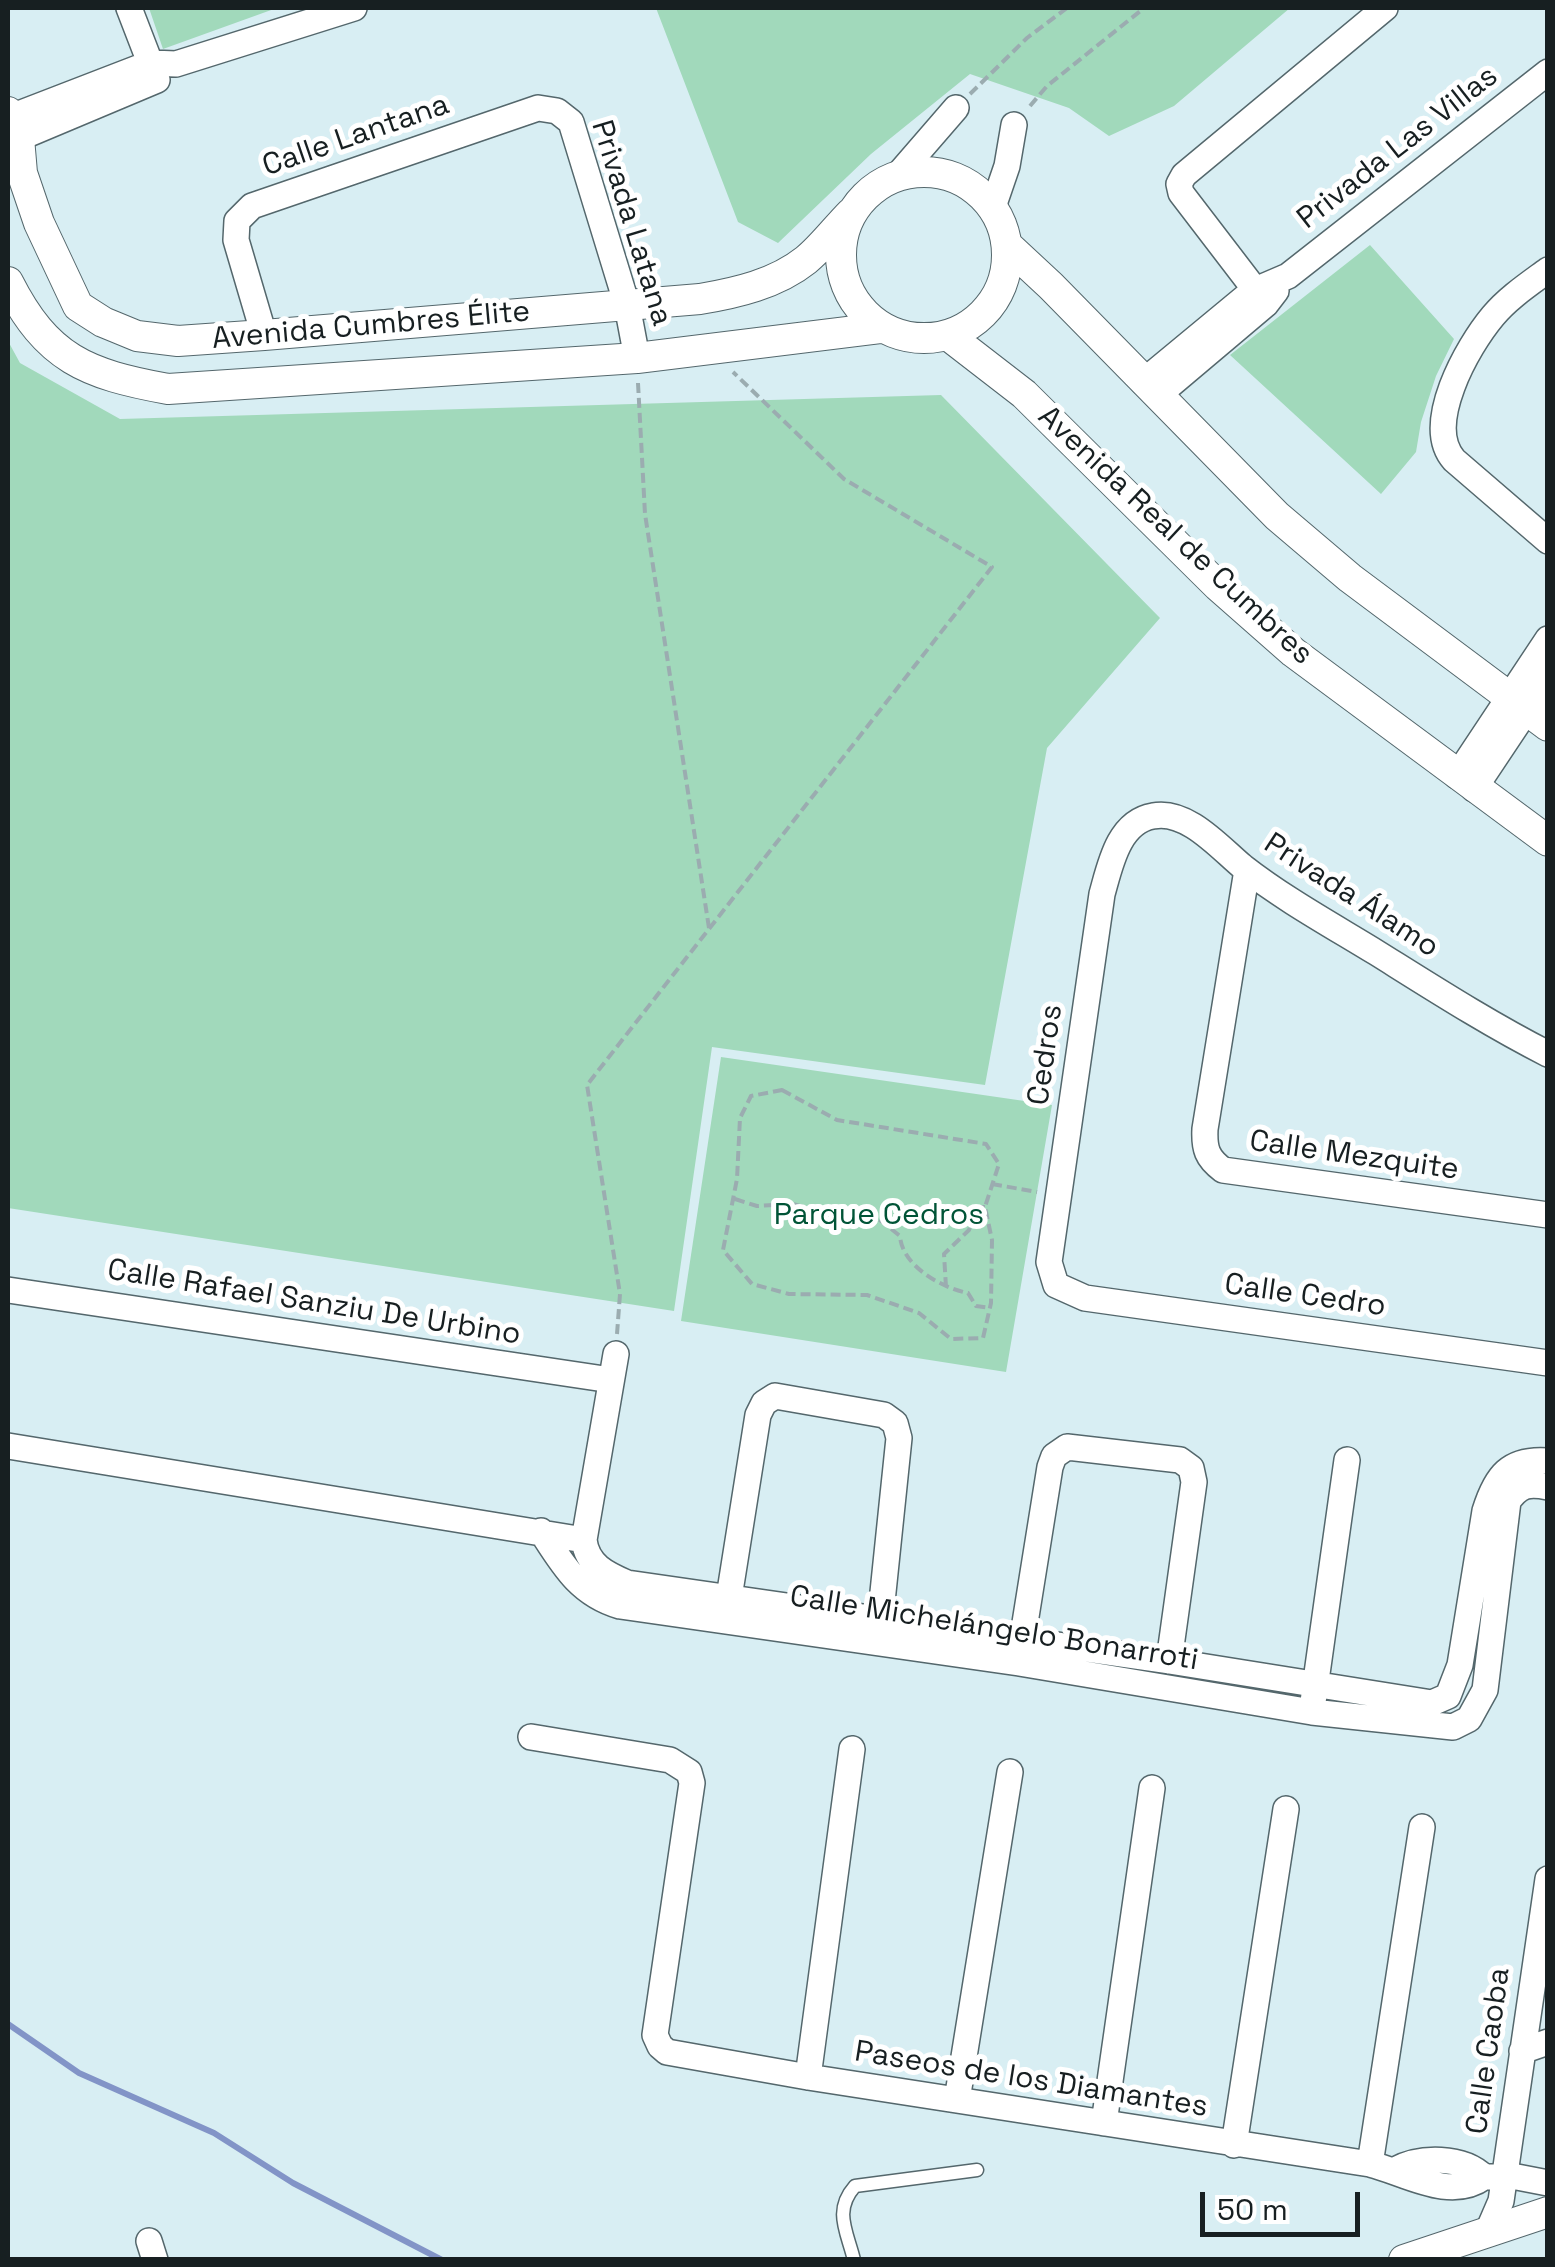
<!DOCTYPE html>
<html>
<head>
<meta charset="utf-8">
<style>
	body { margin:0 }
	#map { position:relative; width:1555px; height:2267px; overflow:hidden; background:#d8eef3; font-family:"Space Grotesk",sans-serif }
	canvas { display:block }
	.frame { position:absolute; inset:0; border:10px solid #171f21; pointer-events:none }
	.scale { position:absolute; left:1200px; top:2192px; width:160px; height:45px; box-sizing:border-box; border:5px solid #171f21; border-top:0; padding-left:12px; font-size:30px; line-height:35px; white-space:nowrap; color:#171f21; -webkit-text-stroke:8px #fff; paint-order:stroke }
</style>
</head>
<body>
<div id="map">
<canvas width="1555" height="2267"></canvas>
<div class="frame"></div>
<div class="scale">50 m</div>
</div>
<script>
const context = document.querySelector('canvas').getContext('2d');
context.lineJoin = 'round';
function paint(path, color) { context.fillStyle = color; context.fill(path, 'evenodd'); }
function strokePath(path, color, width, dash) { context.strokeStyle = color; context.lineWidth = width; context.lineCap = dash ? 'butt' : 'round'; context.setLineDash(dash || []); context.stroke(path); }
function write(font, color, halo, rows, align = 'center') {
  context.font = font + ' "Space Grotesk",sans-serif'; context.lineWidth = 10; context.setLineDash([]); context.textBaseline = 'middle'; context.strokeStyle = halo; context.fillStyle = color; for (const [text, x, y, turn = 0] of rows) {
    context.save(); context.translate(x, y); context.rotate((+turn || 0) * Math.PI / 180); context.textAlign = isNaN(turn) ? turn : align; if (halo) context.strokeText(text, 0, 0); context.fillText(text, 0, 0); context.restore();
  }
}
const green = new Path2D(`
	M149 8H273L274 9 163 49Z
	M656 8H1290L1174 106 1109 136 1069 108 970 74 871 154 778 243 738 222Z
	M1370 245 1454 339 1436 376 1421 422 1416 452 1381 494 1230 355Z
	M8 341 20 363 120 419 941 395 1160 618 1047 748 985 1085 712 1047 674 1311 8 1208Z
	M721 1057 1052 1105 1006 1372 681 1321Z`);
const stream = new Path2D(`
	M8 2024 79 2073 214 2133 293 2183 442 2260`);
const path = new Path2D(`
	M970 94 1027 38 1067 8
	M1030 106 1047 86 1144 8
	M638 383 645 514 709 928
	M782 1090 837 1120 986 1144 999 1164 985 1207 992 1240 991 1303 983 1338 951 1339 919 1313 867 1295 789 1294 752 1284 723 1250 737 1179 740 1118 751 1096Z
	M992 1184 1037 1192
	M735 1199 757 1206 793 1204 840 1217 871 1213 900 1236C902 1266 942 1288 968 1293L976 1306 990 1308
	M946 1287 944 1254 969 1230 977 1207H985
	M617 1334 620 1294 587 1085 992 567 844 479 733 372`);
const service = new Path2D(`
	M854 2260C847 2231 833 2211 855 2186L977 2170`);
const minor = new Path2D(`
	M129 8 156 78
	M11 117 151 63 176 64 354 8
	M19 138 157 80
	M898 175 956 108
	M993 207 1007 166 1014 125
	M1548 270C1529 284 1508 298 1493 316 1467 347 1423 425 1454 460L1548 541
	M1266 304 1181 193 1179 184 1184 175 1385 8
	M264 335 236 240 237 221 252 206 538 108 557 111 571 122 627 305 637 358
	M1143 382 1253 291 1288 276 1548 72
	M1157 396 1266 304 1276 291
	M1457 776 1548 639
	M1474 789 1548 678
	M1247 870 1205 1129C1204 1149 1207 1158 1223 1170L1548 1215
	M1548 1054C1489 1024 1433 988 1377 953 1333 926 1284 899 1243 867 1220 848 1187 809 1153 816 1118 822 1110 866 1102 894L1049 1262 1056 1285 1085 1298 1548 1363
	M8 1290 611 1380
	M616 1354 584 1540C587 1565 606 1574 627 1583L1169 1661 1432 1703 1448 1696
	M8 1446 584 1540
	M541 1531C563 1565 579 1594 620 1606L1019 1663 1312 1712 1453 1727 1469 1719 1485 1690 1508 1501C1520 1485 1528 1483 1548 1487
	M727 1610 758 1415 764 1403 775 1396 884 1415 895 1423 899 1438 880 1621
	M1020 1654 1050 1467 1054 1456 1067 1447 1180 1460 1191 1468 1194 1482 1169 1661
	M1448 1696 1460 1665 1485 1511C1496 1476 1509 1458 1548 1461
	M1313 1702 1347 1460
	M531 1737 670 1760 689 1772 692 1783 655 2035 660 2046 667 2052 808 2077 1370 2164C1404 2172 1450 2202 1484 2177
	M1522 2051 1548 2042
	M808 2077 852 1749
	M957 2100 1010 1772
	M1104 2123 1152 1788
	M1234 2145 1286 1809
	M1370 2164 1422 1827
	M1395 2170C1420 2156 1463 2156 1484 2177
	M1489 2177H1517L1548 2183
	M1488 2231 1501 2201 1548 1879
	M149 2241 155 2260`);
const tertiary = new Path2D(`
	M8 112 19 138 22 173 39 223 78 306 103 322 137 336 178 341 264 335 700 299C736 293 776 284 806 260 822 247 836 228 851 213
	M841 255a83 83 0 1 1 166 0a83 83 0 1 1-166 0Z
	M1008 246 1051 286 1277 516 1350 578 1548 726
	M8 282C47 359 86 374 168 389L637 358 880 328
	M949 336 1024 394 1218 586 1293 652 1548 841
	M1404 2260 1548 2212`);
const streetNames = [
	["Calle Lantana",356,136,-19],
	["Privada Las Villas",1398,148,-38],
	["Privada Latana",631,223,73],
	["Avenida Cumbres Élite",371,326,-5],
	["Avenida Real de Cumbres",1175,536,43],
	["Privada Álamo",1351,896,33],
	["Cedros",1046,1055,-82],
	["Calle Mezquite",1354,1156,8],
	["Calle Cedro",1305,1296,8],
	["Calle Rafael Sanziu De Urbino",314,1303,9],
	["Calle Michelángelo Bonarroti",994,1629,9],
	["Calle Caoba",1489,2051,-82],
	["Paseos de los Diamantes",1031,2080,9]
];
const parkNames = [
	["Parque Cedros",879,1216]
];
paint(green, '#a1d9bb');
strokePath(stream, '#8294c7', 6);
strokePath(service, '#54676c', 15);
strokePath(minor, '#54676c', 28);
strokePath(tertiary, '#54676c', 32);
strokePath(path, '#9bacb0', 4, [10, 5]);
strokePath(service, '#fff', 12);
strokePath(minor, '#fff', 25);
strokePath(tertiary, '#fff', 30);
write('30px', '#171f21', '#fff', streetNames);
write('30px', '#015437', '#fff', parkNames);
</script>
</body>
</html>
